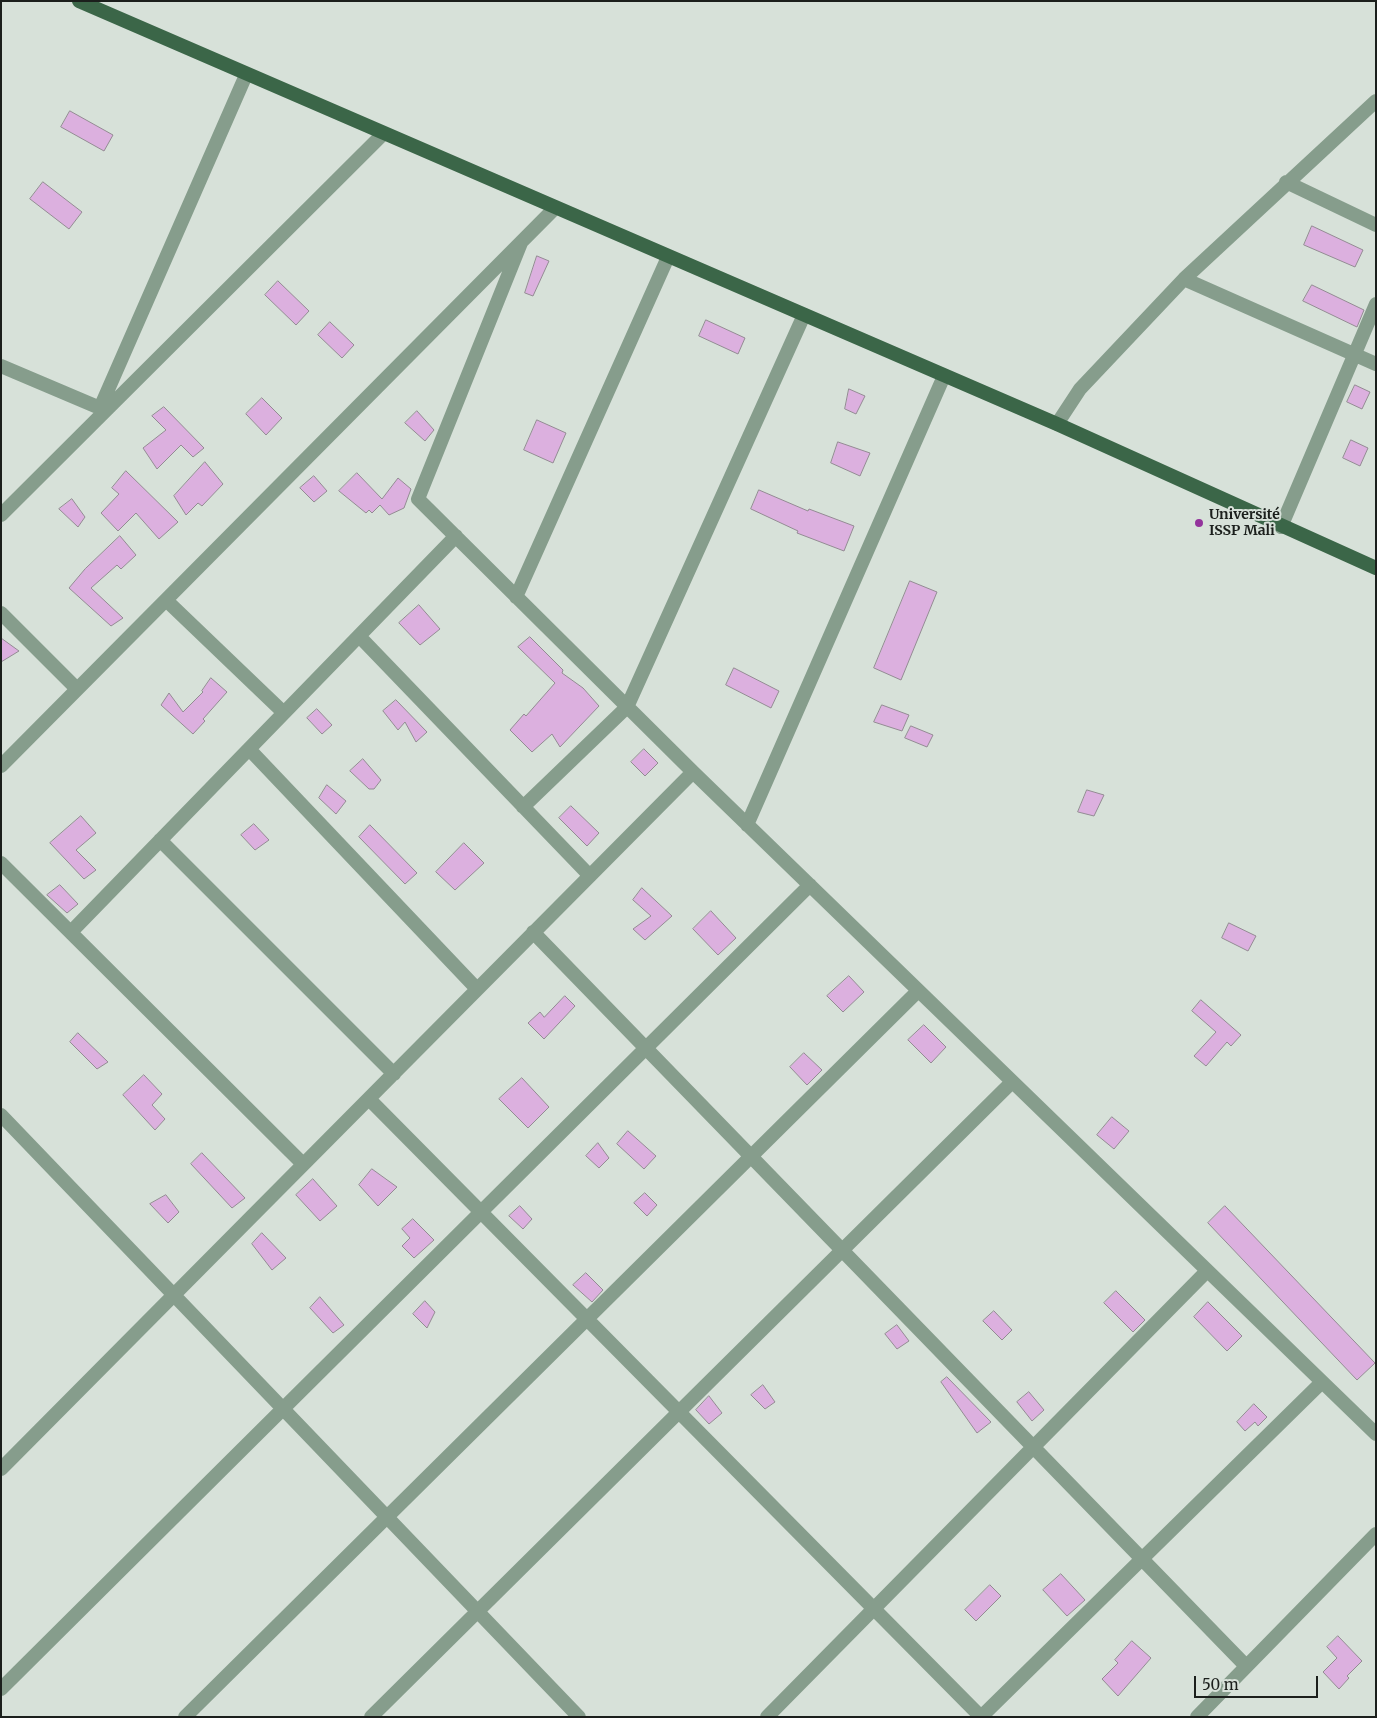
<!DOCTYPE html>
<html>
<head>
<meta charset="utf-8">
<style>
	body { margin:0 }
	#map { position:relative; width:1377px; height:1718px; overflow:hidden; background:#d7e1d9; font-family:Merriweather,serif }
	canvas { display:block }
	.frame { position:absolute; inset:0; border:2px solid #1b1f1c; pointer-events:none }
	.scale { position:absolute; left:1194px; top:1676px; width:124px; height:22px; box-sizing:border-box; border:2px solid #1b1f1c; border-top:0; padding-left:6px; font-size:15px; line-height:18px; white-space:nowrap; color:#1b1f1c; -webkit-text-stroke:4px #d7e1d9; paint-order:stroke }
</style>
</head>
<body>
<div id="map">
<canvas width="1377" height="1718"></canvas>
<div class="frame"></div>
<div class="scale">50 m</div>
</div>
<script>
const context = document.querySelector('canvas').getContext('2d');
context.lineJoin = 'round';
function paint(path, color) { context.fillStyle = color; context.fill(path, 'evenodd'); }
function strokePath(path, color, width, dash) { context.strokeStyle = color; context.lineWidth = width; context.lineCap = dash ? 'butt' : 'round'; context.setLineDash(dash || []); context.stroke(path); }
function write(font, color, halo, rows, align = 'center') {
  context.font = font + ' Merriweather,serif'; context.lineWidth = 4; context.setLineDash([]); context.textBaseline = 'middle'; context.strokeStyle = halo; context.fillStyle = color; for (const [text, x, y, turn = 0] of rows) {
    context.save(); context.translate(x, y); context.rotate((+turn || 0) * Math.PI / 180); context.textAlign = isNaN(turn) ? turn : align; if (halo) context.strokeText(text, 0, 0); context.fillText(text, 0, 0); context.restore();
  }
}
const building = new Path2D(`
	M70 111 113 135 104 151 61 127Z
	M43 182 82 212 69 229 30 199Z
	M1312 226 1363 250 1355 267 1304 245Z
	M537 256 549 261 533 296 525 293Z
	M278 281 309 311 296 325 265 295Z
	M1312 285 1364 310 1357 327 1303 301Z
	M706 320 745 338 738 354 699 336Z
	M330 322 354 345 342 358 318 335Z
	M1355 385 1370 392 1362 409 1347 402Z
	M849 389 865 396 856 414 845 409Z
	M262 398 282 418 266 435 246 414Z
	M164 407 204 448 193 457 181 445 157 469 143 448 166 430 152 416Z
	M417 411 434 430 425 441 405 423Z
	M537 420 566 433 553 463 524 450Z
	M1351 440 1368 448 1360 466 1343 458Z
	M838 442 870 453 860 476 831 463Z
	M205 462 223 484 202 506 198 503 186 515 174 496Z
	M126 471 178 522 159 539 136 513 118 531 101 513 119 494 112 488Z
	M357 473 382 499 398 478 411 489 404 508 389 515 380 505 372 513 369 510 366 513 339 491Z
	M314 476 327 491 314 502 300 488Z
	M759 490 808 511 809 509 854 526 844 551 797 533 798 531 751 509Z
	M72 499 85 517 78 527 59 509Z
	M120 536 136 555 121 569 117 565 91 588 123 618 111 626 69 588 85 569Z
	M910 581 937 592 901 680 874 668Z
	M419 605 440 629 420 645 399 623Z
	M530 637 563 670 562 673 583 688 599 706 560 747 552 734 532 752 510 730 524 714 526 716 555 683 518 647Z
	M1 638 19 651 1 662Z
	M734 668 779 691 771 708 726 685Z
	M211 678 227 692 203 719 205 721 193 734 161 705 169 693 183 712 203 692 202 691Z
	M396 700 427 732 416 742 405 722 398 730 383 711Z
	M882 705 909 715 902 731 874 722Z
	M317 709 332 725 322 734 307 718Z
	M911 726 933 735 927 747 905 738Z
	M644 749 658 763 645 776 631 762Z
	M363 759 381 780 374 789H369L350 771Z
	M327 785 346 801 336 814 319 798Z
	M1087 790 1104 795 1094 816 1078 812Z
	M571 806 599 833 587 846 559 818Z
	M81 816 96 833 76 850 96 870 84 879 50 843Z
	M254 824 269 840 255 850 241 835Z
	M370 825 417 873 405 884 359 837Z
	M464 843 484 863 455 890 436 872Z
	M60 885 78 904 67 913 47 895Z
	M642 888 672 916 645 940 633 929 651 916 633 900Z
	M711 911 736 938 718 955 693 929Z
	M1229 923 1256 936 1248 951 1222 938Z
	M849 976 864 992 843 1012 827 996Z
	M565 996 575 1006 544 1039 528 1023 540 1012 544 1017Z
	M1201 1000 1241 1035 1231 1046 1227 1042 1206 1066 1194 1056 1216 1032 1192 1011Z
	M924 1025 946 1047 931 1063 908 1040Z
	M78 1033 108 1062 97 1069 70 1042Z
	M804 1053 822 1070 807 1085 790 1067Z
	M144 1075 162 1094 152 1105 165 1119 155 1130 123 1095Z
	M522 1078 549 1107 528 1128 499 1099Z
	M1112 1117 1129 1131 1114 1149 1097 1135Z
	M628 1131 656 1156 644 1169 617 1144Z
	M598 1143 609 1158 599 1168 586 1156Z
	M202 1153 245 1198 232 1208 191 1164Z
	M372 1169 397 1187 378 1206 359 1185Z
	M313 1179 337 1206 320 1221 296 1195Z
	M645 1193 657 1205 647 1216 634 1203Z
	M166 1195 179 1212 168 1223 150 1204Z
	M520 1206 532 1219 523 1229 509 1216Z
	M1225 1206 1375 1363 1357 1380 1208 1223Z
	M413 1219 434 1240 414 1258 402 1246 410 1238 402 1229Z
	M262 1233 286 1258 272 1270 252 1244Z
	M586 1273 603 1290 592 1302 573 1285Z
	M1116 1291 1145 1320 1133 1332 1104 1303Z
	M320 1297 344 1325 333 1333 310 1308Z
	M425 1301 435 1312 427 1328 413 1314Z
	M1208 1302 1242 1336 1227 1351 1194 1317Z
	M994 1311 1012 1330 1002 1340 983 1321Z
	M897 1325 909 1341 897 1349 885 1334Z
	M947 1377 991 1422 977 1433 941 1382Z
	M763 1385 775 1402 765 1409 751 1395Z
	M1029 1392 1044 1410 1032 1421 1017 1402Z
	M709 1396 722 1413 709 1424 696 1410Z
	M1254 1404 1267 1417 1258 1426 1255 1422 1245 1431 1237 1422Z
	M1061 1574 1085 1600 1067 1616 1043 1590Z
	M990 1585 1001 1596 976 1621 965 1610Z
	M1338 1636 1362 1661 1347 1676 1349 1678 1339 1689 1323 1672 1337 1658 1327 1647Z
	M1132 1641 1151 1658 1118 1696 1102 1679 1118 1663 1115 1660Z`);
const minor = new Path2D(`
	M1286 182 1376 225
	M521 243 418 499 693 772 1376 1434
	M1184 279 1376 364
	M1 366 100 408 246 75
	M1057 424 1080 389 1184 279 1376 101
	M1 515 383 134
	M1281 527 1376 304
	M516 597 668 257
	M166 600 284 713
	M1 613 77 689
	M359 636 590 876
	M249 749 477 989
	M1 766 555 208
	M523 807 627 707 804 315
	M747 825 944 376
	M160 840 394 1074
	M1 863 303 1164
	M71 932 456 536
	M533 932 1246 1666
	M369 1099 981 1717
	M1 1115 579 1717
	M1 1469 693 772
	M1 1689 810 885
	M185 1717 918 991
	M371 1717 1012 1082
	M767 1717 1207 1271
	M981 1717 1322 1382
	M1197 1717 1376 1534`);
const primary = new Path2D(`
	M79 1 1057 424 1376 568`);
const markers = [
	[1199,523,5,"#93339c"]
];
const poiNames = [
	["Université",1209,515],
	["ISSP Mali",1209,531]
];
paint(building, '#dcb0df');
strokePath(building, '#938b93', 1);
strokePath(minor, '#869d8c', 14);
strokePath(primary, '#3b6648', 14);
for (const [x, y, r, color] of markers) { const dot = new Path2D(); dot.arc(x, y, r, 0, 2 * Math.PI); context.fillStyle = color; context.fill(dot); strokePath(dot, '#d7e1d9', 2); }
write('bold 14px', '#1b1f1c', '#d7e1d9', poiNames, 'left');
</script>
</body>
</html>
